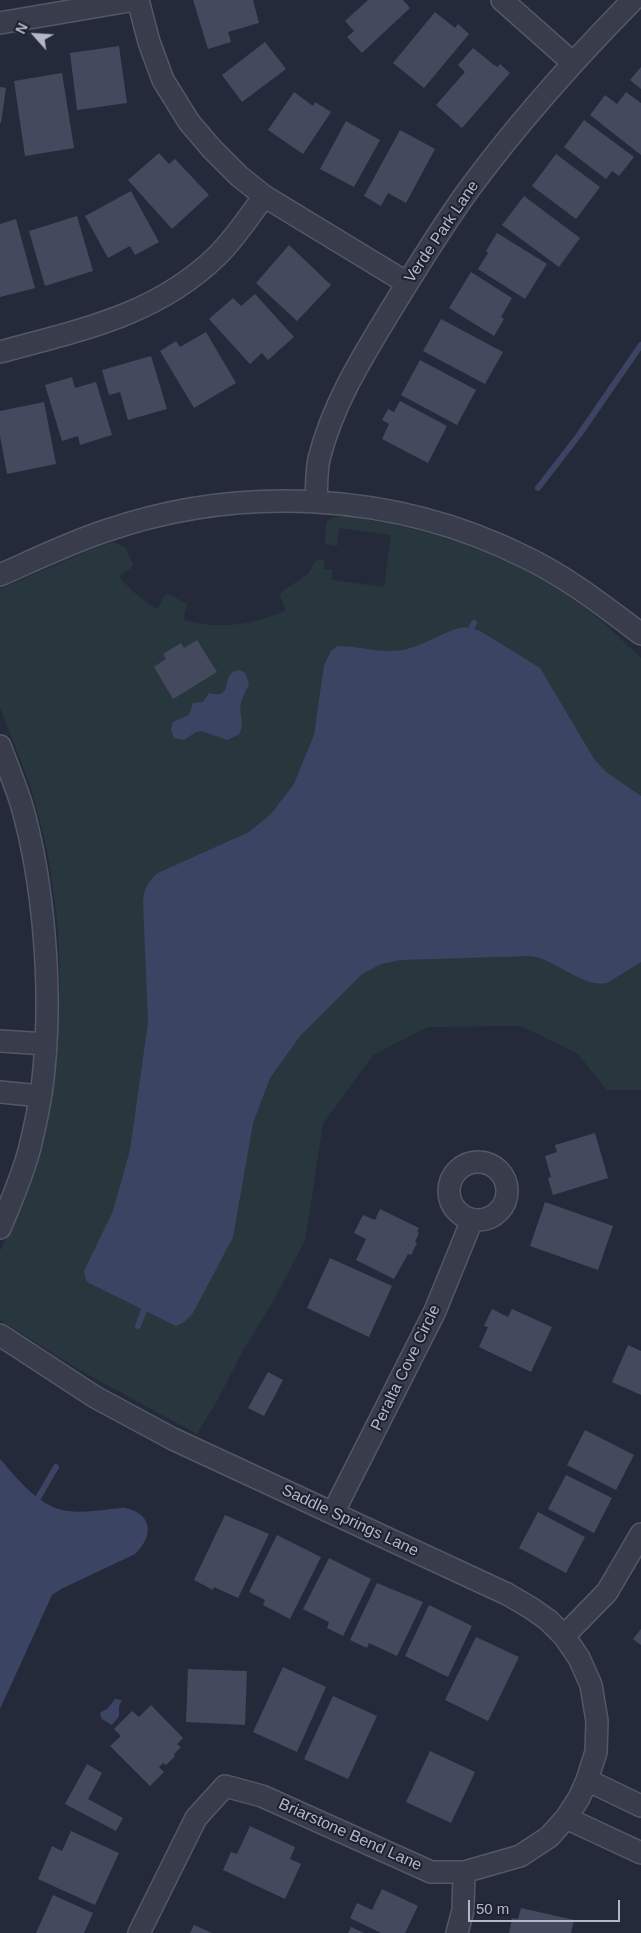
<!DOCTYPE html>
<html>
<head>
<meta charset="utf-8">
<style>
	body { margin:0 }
	#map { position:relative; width:641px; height:1933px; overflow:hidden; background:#252a3b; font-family:Helvetica,sans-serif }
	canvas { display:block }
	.north { position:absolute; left:10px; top:10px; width:50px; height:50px; -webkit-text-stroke:4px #1e2130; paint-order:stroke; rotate:296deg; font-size:14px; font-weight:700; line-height:20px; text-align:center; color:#b4b7c7 }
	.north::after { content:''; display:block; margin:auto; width:18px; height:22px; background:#b4b7c7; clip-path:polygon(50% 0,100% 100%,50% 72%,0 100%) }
	.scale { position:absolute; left:468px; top:1900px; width:152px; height:22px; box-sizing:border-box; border:2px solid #b4b7c7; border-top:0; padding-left:6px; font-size:15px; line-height:18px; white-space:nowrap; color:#b4b7c7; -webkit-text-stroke:4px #1e2130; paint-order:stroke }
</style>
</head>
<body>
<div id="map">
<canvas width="641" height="1933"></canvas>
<div class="north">N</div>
<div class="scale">50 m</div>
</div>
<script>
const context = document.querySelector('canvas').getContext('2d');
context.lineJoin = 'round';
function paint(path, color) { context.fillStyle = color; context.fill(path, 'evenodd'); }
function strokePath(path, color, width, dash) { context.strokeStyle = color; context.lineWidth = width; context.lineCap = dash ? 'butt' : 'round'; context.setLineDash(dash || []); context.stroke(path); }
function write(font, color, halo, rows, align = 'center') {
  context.font = font + ' Helvetica,sans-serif'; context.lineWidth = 4; context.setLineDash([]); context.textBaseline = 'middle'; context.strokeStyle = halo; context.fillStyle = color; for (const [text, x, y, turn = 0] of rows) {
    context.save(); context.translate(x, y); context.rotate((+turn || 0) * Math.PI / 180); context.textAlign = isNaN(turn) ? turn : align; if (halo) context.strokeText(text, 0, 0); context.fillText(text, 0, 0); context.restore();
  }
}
const green = new Path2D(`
	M345 516C440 530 530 560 605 624 617 635 629 647 641 658V1090H607L578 1054 521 1026 428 1027 373 1055 323 1124 305 1240 275 1298 241 1354 217 1401 197 1434 78 1369 0 1320V1251L9 1232 55 1063 60 982 58 927 50 866 43 832 30 785 0 707V589L95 548 114 542 125 547 133 564 130 569 119 576C130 590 142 600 157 609L164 596 168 594 187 604 183 620C219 630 253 625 286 610L280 596 282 592 309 573 315 561 319 560 325 561 323 569 333 570 331 580 384 587 391 535 339 528 337 546 325 544 326 522 332 518Z`);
const water = new Path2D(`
	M465 627 480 631 540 668 594 759 606 772 641 796V962L607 983C582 988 556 959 530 956L400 960 381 964 362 974 300 1036 270 1078 253 1123 233 1237 193 1313 184 1322 176 1326 89 1283 86 1280 84 1271 113 1211 130 1150 148 1023 143 900C145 888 148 881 158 873L249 832 271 814 294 784 314 735 324 665 331 651 337 646C360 646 385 655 407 649 427 644 445 630 465 627Z
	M239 670 245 673 249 683C247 690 243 695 241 702 238 715 246 721 239 734L227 740 202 731 196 732 184 740 174 738 171 730 173 722 189 715 193 703 203 702 209 693C237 700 218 673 239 670Z
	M0 1459C17 1478 33 1500 58 1509 73 1514 95 1511 111 1509 116 1509 121 1507 126 1508 154 1515 153 1537 135 1554L61 1589 52 1595 0 1709Z
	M115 1699 122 1700 119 1706V1716L112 1725 102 1719 100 1714 101 1712 107 1709Z`);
const stream = new Path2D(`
	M538 488 579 435 641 345
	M468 635 474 623
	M138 1326 146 1305
	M34 1505 56 1467`);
const building = new Path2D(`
	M193 0H253L259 23 228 32 231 42 208 49Z
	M368 0H403L410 8 362 53 347 37 354 31 345 21Z
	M435 12 455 28 458 24 469 34 424 88 393 63Z
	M265 42 286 69 242 102 222 75Z
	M119 46 127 103 77 110 70 53Z
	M473 48 494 65 498 67 500 64 510 73 462 128 436 105 465 72 458 65Z
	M641 67V89L630 80Z
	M62 73 74 148 25 156 14 81Z
	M0 87 6 88 1 123H0Z
	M294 92 313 106 315 102 331 112 303 154 268 130Z
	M626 92 641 103V155L590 115 605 95 617 104Z
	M584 120 634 157 619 176 612 171 606 179 564 147Z
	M346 121 380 140 354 187 320 169Z
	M400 130 435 149 406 203 388 193 381 206 364 196Z
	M159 153 169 164 175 159 209 195 172 229 128 180Z
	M556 154 600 187 576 219 532 186Z
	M131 191 159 242 135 255 130 246 108 258 85 216Z
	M524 196 580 238 559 267 502 225Z
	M77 216 93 271 45 286 29 231Z
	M16 219 35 288 0 297V224Z
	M497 233 547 264 525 299 478 269 488 253 486 251Z
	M289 245 331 285 297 321 256 283Z
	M471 272 512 298 501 317 504 319 494 336 449 308Z
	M255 294 294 337 268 360 262 353 250 364 209 319 233 298 241 306Z
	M441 319 503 352 485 384 423 351Z
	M206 332 236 383 194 408 160 351 176 341 180 347Z
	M151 356 167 409 128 420 120 392 109 395 102 370Z
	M420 360 476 390 457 425 401 395Z
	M72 377 75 388 96 382 112 435 80 445 78 436 62 441 45 385Z
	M400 401 447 426 428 463 382 439 389 424 382 420 388 409 394 412Z
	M44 402 56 464 7 474 0 436V411Z
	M197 640 217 672 173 699 154 667 166 659 163 654 181 643 184 648Z
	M595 1133 608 1178 553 1195 548 1178 551 1177 545 1156 557 1152 555 1145Z
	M545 1202 613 1226 598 1270 530 1246Z
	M380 1209 419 1228 417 1232 419 1233 415 1242 417 1243 411 1255 408 1254 394 1279 356 1260 366 1239 354 1233 363 1215 375 1220Z
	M330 1258 392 1286 369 1337 307 1308Z
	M492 1309 508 1317 512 1309 552 1327 531 1372 479 1347 488 1327 484 1326Z
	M628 1345 641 1351V1395L612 1382Z
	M268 1372 283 1380 264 1416 248 1408Z
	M585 1430 634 1455 616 1490 567 1465Z
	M566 1475 612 1498 594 1533 548 1509Z
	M538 1512 585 1537 566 1573 519 1548Z
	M225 1515 269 1534 238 1598 214 1587 213 1590 194 1580Z
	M277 1535 321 1557 290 1619 263 1605 265 1600 249 1592Z
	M329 1558 371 1579 343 1636 327 1628 329 1622 303 1609Z
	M377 1583 423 1602 397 1656 369 1643 367 1648 350 1640Z
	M429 1605 472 1626 448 1677 405 1656Z
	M641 1629V1645L633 1639Z
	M476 1637 519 1657 488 1721 445 1700Z
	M283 1667 326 1687 297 1752 253 1732Z
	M188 1669 247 1671 245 1725 186 1722Z
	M333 1696 377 1716 348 1779 304 1759Z
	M151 1705 183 1738 177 1744 181 1747 174 1754 175 1756 166 1765 163 1763 159 1767 164 1772 150 1786 110 1746 121 1736 114 1729 132 1711 139 1717Z
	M430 1751 475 1772 451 1823 406 1802Z
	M87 1764 102 1773 88 1799 123 1818 116 1831 65 1804Z
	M250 1826 295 1847 290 1859 301 1864 285 1899 223 1870 231 1852 237 1854Z
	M71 1831 119 1853 95 1905 38 1879 52 1846 62 1851Z
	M382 1889 418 1906 405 1933H381L350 1918 357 1903 372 1910Z
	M53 1895 93 1913 84 1933H36Z
	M521 1908 574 1920 571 1933H509L512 1918 518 1919Z
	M194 1925 212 1933H190Z
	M351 1927 364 1933H348Z`);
const street = new Path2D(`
	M138 0 149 42 163 80 189 122 212 149 239 176 264 196 407 283
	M502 0 573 63
	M0 23 135 0
	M0 352C80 330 155 316 217 256 235 238 249 217 264 196
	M316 501C317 487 316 472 319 459 332 406 361 359 389 313 414 272 439 231 467 192 517 124 574 60 633 0
	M0 575C34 560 69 543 105 531 241 484 395 492 525 557 567 577 604 606 641 634
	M0 746C7 765 15 784 21 803 44 882 52 987 44 1069 42 1095 36 1122 30 1147 23 1175 11 1202 0 1228
	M0 1041 46 1044
	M0 1092 40 1096
	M449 1191a29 29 0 1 1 58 0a29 29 0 1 1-58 0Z
	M0 1335 95 1397 173 1439 507 1594 531 1608 548 1620 564 1636 579 1658 591 1685 597 1721 596 1752 587 1780 579 1798 566 1818 549 1837 520 1856 464 1872H431L262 1796 225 1786 196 1818 139 1933
	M333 1513 435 1311 472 1220
	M564 1636 607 1592 641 1534
	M587 1780 641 1806
	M566 1818 641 1853
	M457 1933 463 1910 464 1872`);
const streetNames = [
	["Verde Park Lane",442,232,-56],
	["Peralta Cove Circle",406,1368,-64],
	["Saddle Springs Lane",350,1521,25],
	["Briarstone Bend Lane",350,1835,24]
];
paint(green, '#28373d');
paint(water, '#3c4463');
strokePath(stream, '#3c4463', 6);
paint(building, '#44495d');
strokePath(street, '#545766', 24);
strokePath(street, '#393c4b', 21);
write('16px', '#b4b7c7', '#1e2130', streetNames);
</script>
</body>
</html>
